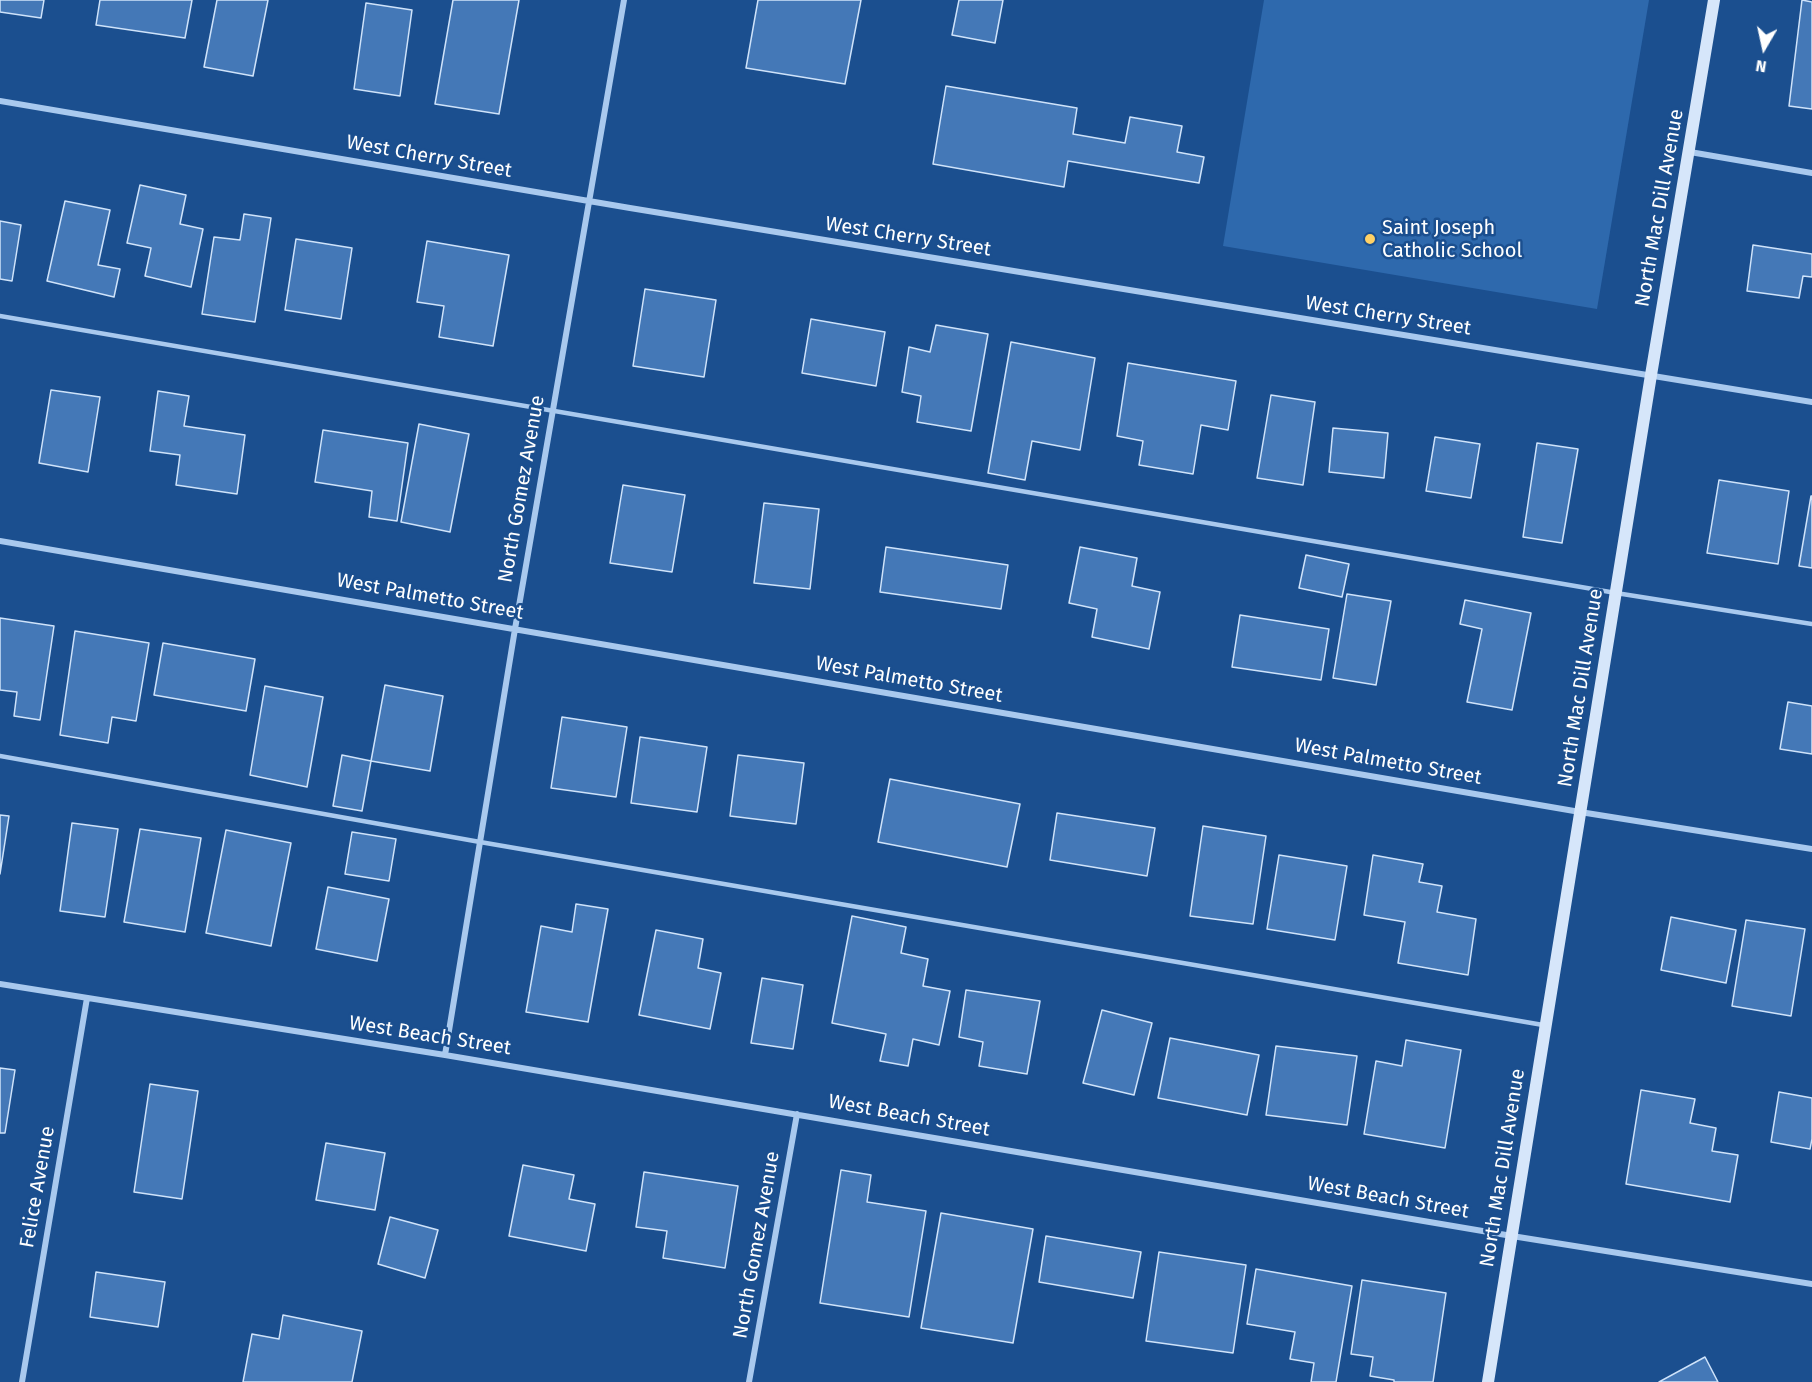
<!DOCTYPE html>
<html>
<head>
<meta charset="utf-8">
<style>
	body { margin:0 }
	#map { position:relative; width:1812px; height:1382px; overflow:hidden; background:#1b4f8f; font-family:"Fira Sans",sans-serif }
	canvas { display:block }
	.north { position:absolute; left:1734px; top:18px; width:60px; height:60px; -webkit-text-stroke:4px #1b4f8f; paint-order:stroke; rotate:189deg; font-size:16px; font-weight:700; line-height:24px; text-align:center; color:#fff }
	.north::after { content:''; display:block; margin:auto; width:21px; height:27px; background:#fff; clip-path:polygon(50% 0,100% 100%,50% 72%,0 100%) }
</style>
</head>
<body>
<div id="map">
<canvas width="1812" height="1382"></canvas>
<div class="north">N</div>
</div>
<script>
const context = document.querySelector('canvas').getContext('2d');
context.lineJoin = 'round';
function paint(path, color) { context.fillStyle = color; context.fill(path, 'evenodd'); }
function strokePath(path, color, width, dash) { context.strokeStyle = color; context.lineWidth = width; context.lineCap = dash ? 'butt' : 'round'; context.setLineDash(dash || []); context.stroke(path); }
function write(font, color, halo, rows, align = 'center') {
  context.font = font + ' "Fira Sans",sans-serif'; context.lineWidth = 5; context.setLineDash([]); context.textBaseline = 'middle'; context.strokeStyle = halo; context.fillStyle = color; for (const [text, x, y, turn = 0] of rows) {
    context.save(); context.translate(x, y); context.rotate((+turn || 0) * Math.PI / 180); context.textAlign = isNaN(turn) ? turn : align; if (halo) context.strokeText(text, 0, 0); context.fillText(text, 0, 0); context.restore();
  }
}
const green = new Path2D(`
	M1264 0H1649L1597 309 1223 246Z`);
const building = new Path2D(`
	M0 0H44L41 18 0 12Z
	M100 0H192L185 38 96 25Z
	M217 0H268L253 76 204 67Z
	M453 0H519L499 114 435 104Z
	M758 0H861L845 84 746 68Z
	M959 0H1003L995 43 952 35Z
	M1802 0 1812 2V109L1789 106Z
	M366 3 412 10 400 96 354 89Z
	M946 86 1077 108 1073 134 1125 143 1130 117 1182 126 1177 152 1204 157 1199 183 1068 161 1064 187 933 164Z
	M140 185 186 195 180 224 203 229 191 287 145 276 151 248 127 243Z
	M65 201 110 210 98 265 120 269 114 297 47 281Z
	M244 214 271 218 255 322 202 314 214 237 240 240Z
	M0 221 21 225 12 281 0 279Z
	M296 239 352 248 341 319 285 310Z
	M427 241 509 255 493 346 439 337 444 306 417 302Z
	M1753 245 1812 254V277L1803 276 1799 298 1747 291Z
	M645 289 716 300 704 377 633 366Z
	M811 319 885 332 876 386 802 373Z
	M936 325 988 334 971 431 917 422 921 396 902 392 909 347 930 352Z
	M1011 342 1095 358 1080 450 1032 441 1025 480 988 473Z
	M1128 363 1236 381 1228 430 1201 425 1193 474 1139 465 1143 441 1117 436Z
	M51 390 100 397 88 472 39 463Z
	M158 391 189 396 184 426 245 435 237 494 176 485 180 455 150 451Z
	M1271 395 1315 402 1303 485 1257 478Z
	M419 424 469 434 450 532 401 522Z
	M1333 428 1388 433 1384 478 1329 472Z
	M323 430 408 443 397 521 369 517 372 491 315 482Z
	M1435 437 1480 444 1471 498 1426 491Z
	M1537 443 1578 449 1562 543 1523 537Z
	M1719 480 1789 491 1778 564 1707 553Z
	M623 485 685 495 672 572 610 563Z
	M1811 496H1812V568L1799 566Z
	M764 503 819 509 810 589 754 583Z
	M886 547 1008 565 1001 609 880 592Z
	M1080 547 1137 558 1132 586 1160 592 1149 649 1092 637 1097 609 1069 603Z
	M1306 555 1349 564 1342 597 1299 588Z
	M1347 594 1391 601 1376 685 1333 678Z
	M1465 600 1531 613 1512 710 1467 702 1482 629 1460 624Z
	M1240 615 1329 629 1321 680 1232 667Z
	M0 618 54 626 40 720 14 716 17 692 0 690Z
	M75 631 149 643 136 721 112 717 108 743 60 735Z
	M163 643 255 659 246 711 154 695Z
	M385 685 443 696 430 771 371 761Z
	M265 686 323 697 307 787 250 775Z
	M1788 702 1812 706V754L1780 749Z
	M562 717 627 727 616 797 551 788Z
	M640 737 707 747 697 812 631 803Z
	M342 755 371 761 362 811 333 806Z
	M738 755 804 763 796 824 730 816Z
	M890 779 1020 804 1007 867 878 842Z
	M1057 813 1155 828 1147 876 1050 860Z
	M0 815 9 816 0 874Z
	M72 823 118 829 105 917 60 911Z
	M1203 826 1266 836 1253 924 1190 916Z
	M140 829 201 838 185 932 124 922Z
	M226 830 291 843 271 946 206 933Z
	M352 832 396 839 389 881 345 874Z
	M1279 855 1347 866 1335 940 1267 929Z
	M1373 855 1423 864 1419 882 1442 886 1437 912 1476 919 1468 975 1398 963 1405 922 1364 915Z
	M328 887 389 899 377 961 316 949Z
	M576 904 608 909 588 1022 526 1012 541 926 572 932Z
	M852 916 906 927 901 953 928 959 923 986 950 991 939 1045 913 1039 908 1066 880 1061 886 1034 832 1023Z
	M1671 917 1736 930 1726 983 1661 970Z
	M1746 920 1805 929 1791 1016 1732 1006Z
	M656 930 703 939 698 968 721 973 710 1029 639 1015Z
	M762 978 803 985 793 1049 751 1043Z
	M966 990 1040 1001 1027 1074 979 1066 983 1042 959 1037Z
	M1102 1010 1152 1023 1134 1095 1083 1083Z
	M1170 1038 1259 1055 1247 1115 1158 1098Z
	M1406 1040 1461 1050 1445 1148 1364 1134 1376 1061 1402 1066Z
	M1276 1046 1357 1056 1347 1125 1266 1115Z
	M0 1068 15 1070 5 1133H0Z
	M150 1084 198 1091 182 1199 134 1192Z
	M1641 1090 1695 1099 1690 1123 1716 1128 1712 1151 1738 1155 1730 1202 1626 1184Z
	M1779 1092 1812 1098V1139L1810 1149 1771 1142Z
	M326 1143 385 1153 375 1210 316 1200Z
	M523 1165 574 1175 569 1199 595 1204 586 1251 509 1236Z
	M841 1170 871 1175 867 1202 926 1211 909 1317 820 1303Z
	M644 1172 738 1186 725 1268 663 1258 667 1231 636 1227Z
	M941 1213 1033 1229 1013 1343 921 1328Z
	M390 1217 438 1230 425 1278 378 1264Z
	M1046 1236 1141 1252 1133 1298 1039 1282Z
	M1159 1252 1246 1265 1233 1353 1146 1341Z
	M1256 1269 1352 1286 1336 1382H1311L1314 1363 1290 1359 1295 1332 1247 1324Z
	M96 1272 165 1282 158 1327 90 1317Z
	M1362 1280 1446 1293 1433 1382H1394V1380L1370 1376 1373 1357 1351 1354Z
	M283 1315 362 1331 352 1382H243L252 1334 279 1339Z
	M1705 1357 1718 1382H1659Z`);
const lane = new Path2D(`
	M0 316 1616 593 1812 624
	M0 756 480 842 1543 1025`);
const street = new Path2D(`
	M0 101 630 208 1812 402
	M1690 152 1812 173
	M0 541 1580 812 1812 849
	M0 984 445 1055 1512 1236 1812 1284
	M445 1055 515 629 624 0
	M22 1382 87 998
	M749 1382 797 1114`);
const secondary = new Path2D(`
	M1488 1382 1651 375 1714 0`);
const markers = [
	[1370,239,6,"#ffd166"]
];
const streetNames = [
	["West Cherry Street",429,157,10],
	["North Mac Dill Avenue",1660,208,-80],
	["West Cherry Street",908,237,9],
	["West Cherry Street",1388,316,9],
	["North Gomez Avenue",522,489,-80],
	["West Palmetto Street",430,597,10],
	["West Palmetto Street",909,680,10],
	["North Mac Dill Avenue",1581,688,-81],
	["West Palmetto Street",1388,762,10],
	["West Beach Street",430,1036,9],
	["West Beach Street",909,1116,10],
	["North Mac Dill Avenue",1503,1168,-81],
	["Felice Avenue",38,1187,-80],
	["West Beach Street",1388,1198,10],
	["North Gomez Avenue",757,1245,-80]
];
const poiNames = [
	["Saint Joseph",1382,228],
	["Catholic School",1382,251]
];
paint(green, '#2e69ad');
paint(building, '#4478b7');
strokePath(building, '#cfe3fa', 1.5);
strokePath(lane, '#a9c9ee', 4.5);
strokePath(street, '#a9c9ee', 6);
strokePath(secondary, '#d6e6fa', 12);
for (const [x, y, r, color] of markers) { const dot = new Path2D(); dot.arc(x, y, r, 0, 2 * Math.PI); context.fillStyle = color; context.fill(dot); strokePath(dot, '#1b4f8f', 2); }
write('20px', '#fff', '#1b4f8f', streetNames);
write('20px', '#fff', '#1b4f8f', poiNames, 'left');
</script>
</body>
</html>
